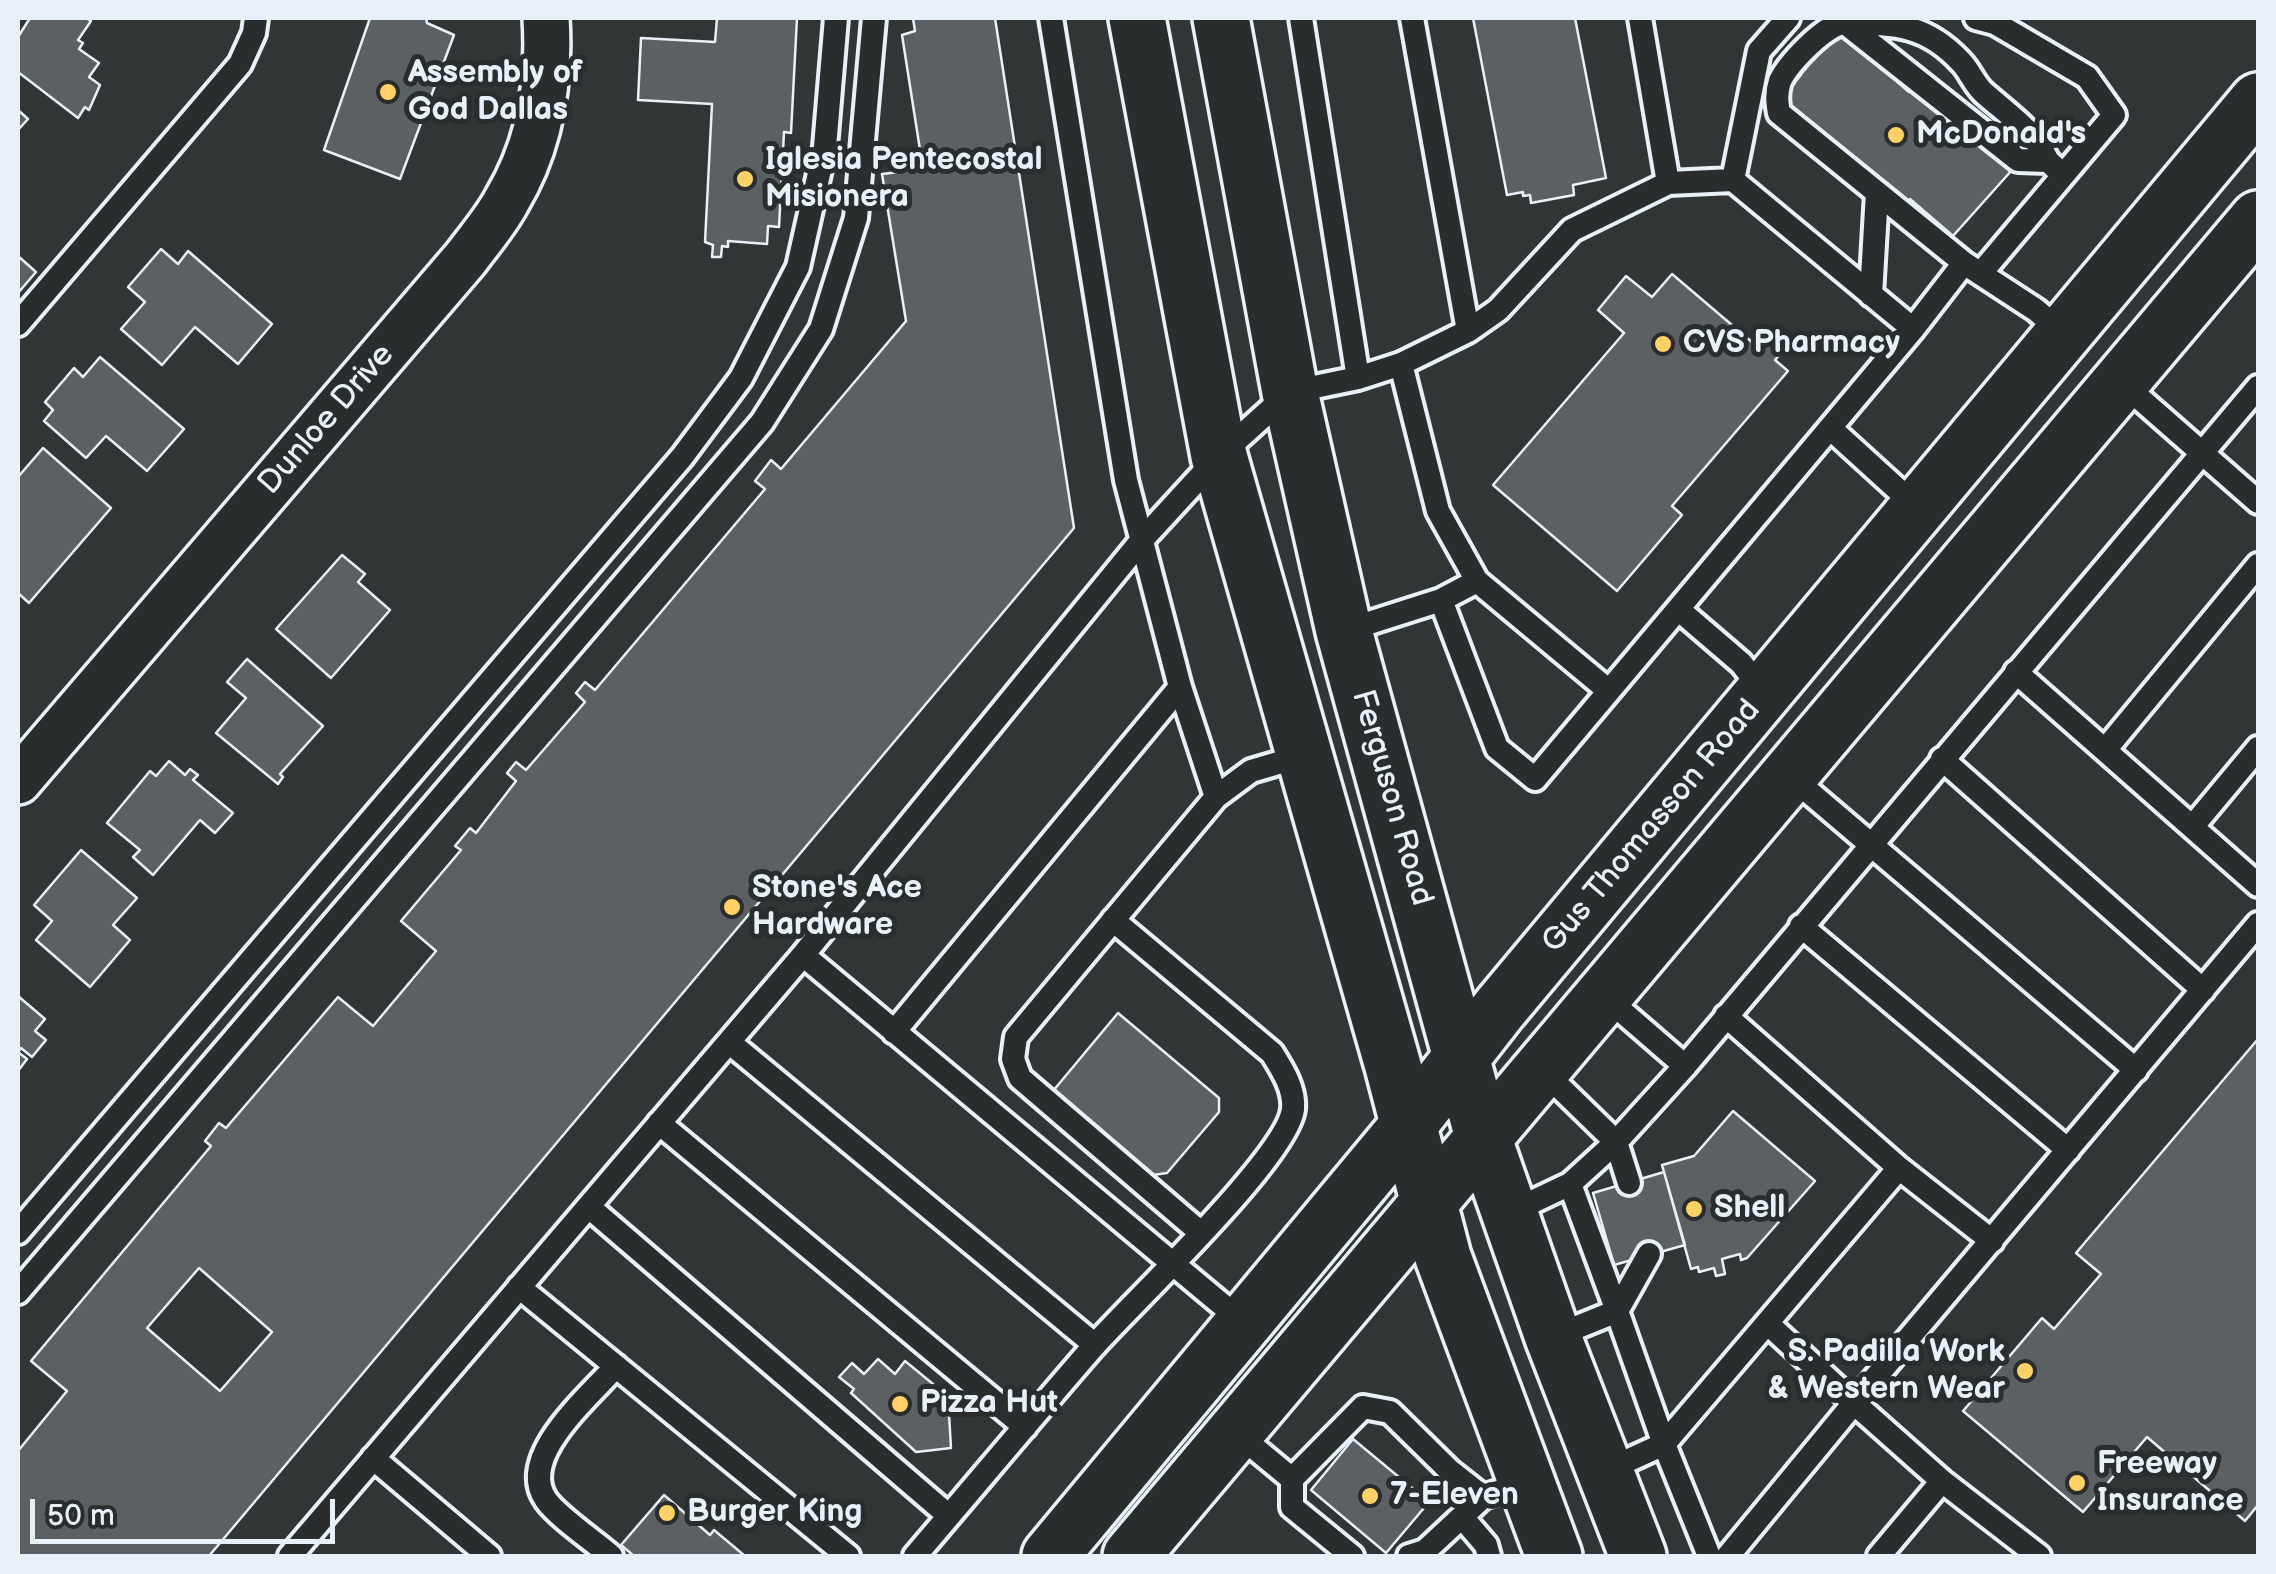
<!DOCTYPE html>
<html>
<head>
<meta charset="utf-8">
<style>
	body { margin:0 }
	#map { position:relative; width:2276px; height:1574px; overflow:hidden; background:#323536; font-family:"Balsamiq Sans",sans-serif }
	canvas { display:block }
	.frame { position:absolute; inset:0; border:20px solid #e8f1f8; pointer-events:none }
	.scale { position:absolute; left:30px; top:1499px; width:305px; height:45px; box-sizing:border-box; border:5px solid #e8f1f8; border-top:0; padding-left:12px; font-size:30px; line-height:35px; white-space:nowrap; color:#e8f1f8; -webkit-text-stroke:8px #2a2d2e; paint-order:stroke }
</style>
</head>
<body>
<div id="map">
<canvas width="2276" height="1574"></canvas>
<div class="frame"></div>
<div class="scale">50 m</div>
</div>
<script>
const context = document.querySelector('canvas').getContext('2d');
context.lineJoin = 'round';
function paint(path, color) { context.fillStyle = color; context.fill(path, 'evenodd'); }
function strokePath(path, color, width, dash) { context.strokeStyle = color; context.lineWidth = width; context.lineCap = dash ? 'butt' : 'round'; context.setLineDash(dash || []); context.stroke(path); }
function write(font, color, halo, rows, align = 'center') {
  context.font = font + ' "Balsamiq Sans",sans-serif'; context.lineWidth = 10; context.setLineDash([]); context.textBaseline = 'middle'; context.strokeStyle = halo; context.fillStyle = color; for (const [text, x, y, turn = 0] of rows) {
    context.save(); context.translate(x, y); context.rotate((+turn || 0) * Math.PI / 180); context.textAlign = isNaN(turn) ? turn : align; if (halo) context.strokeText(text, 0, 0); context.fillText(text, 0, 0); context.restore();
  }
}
const building = new Path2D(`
	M30 18H86L91 21 78 40 83 43 79 49 99 63 89 77 100 85 89 110 85 107 78 118 18 72V37Z
	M370 18H426L427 23 454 35 400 179 324 150Z
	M717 18H797L791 133 784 132 779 227 768 226 767 244 728 241V247L722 246 721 257H712L713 245 705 242 712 104 638 100 641 38 715 42Z
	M913 18H995L1074 528 209 1556H18V1451L67 1391 31 1361 211 1146 205 1141 219 1123 226 1128 338 997 373 1026 436 951 401 921 461 850 455 846 470 828 476 833 516 781 507 773 516 762 526 770 585 702 576 693 585 682 595 690 765 489 755 481 771 460 781 469 906 321 882 174 923 169 902 35 915 31ZM199 1268 272 1332 220 1391 147 1328Z
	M1473 18H1575L1606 178 1573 185 1574 195 1531 203 1530 195 1523 196V192L1507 195Z
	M1840 31 1909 92 1915 84 2012 170 1953 236 1910 199 1903 208 1780 99 1801 75 1794 69 1816 44 1823 50Z
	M18 110 28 119 18 130Z
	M161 249 178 264 188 251 272 324 238 364 195 327 162 365 121 329 145 302 128 287Z
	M18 256 36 272 18 293Z
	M1672 274 1759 348 1766 340 1781 353 1775 360 1788 371 1672 506 1682 515 1617 591 1493 485 1624 333 1598 310 1626 276 1652 297Z
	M100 357 184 429 147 471 106 436 86 458 44 421 53 410 45 402 74 368 83 377Z
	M43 448 111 508 29 603 18 593V477Z
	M342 555 365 574 358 582 390 610 331 678 276 629Z
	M247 659 323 726 280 774 283 777 278 784 216 733 246 698 227 682Z
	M169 761 185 775 190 769 198 775 193 780 233 813 215 833 200 820 153 875 133 857 140 850 107 823 150 771 156 776Z
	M81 850 137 898 113 925 130 940 90 987 36 940 52 921 34 905Z
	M18 996 45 1019 35 1031 46 1040 32 1057 21 1048 18 1052 27 1059 18 1071Z
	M1118 1013 1219 1098V1112L1167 1173 1153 1175 1053 1091Z
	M2258 1039V1505L2245 1521 2147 1437 2083 1512 1963 1411 2042 1318 2054 1329 2101 1274 2076 1253Z
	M1733 1111 1815 1181 1747 1258 1741 1260 1740 1254 1722 1259 1725 1274 1716 1276 1714 1268 1699 1272 1698 1267 1691 1269 1662 1165 1694 1156Z
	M1664 1172 1685 1245 1614 1265 1593 1193Z
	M878 1359 895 1374 905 1361 933 1384 925 1393 949 1414 951 1448 916 1452 851 1393 854 1389 839 1377 852 1363 864 1374Z
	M1353 1439 1429 1502 1386 1553 1311 1490Z
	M664 1495 710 1535 714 1530 745 1556H634L621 1545Z`);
const lane = new Path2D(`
	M1051 18 1126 480 1180 687
	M1301 18 1358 378
	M1412 18 1468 331
	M1640 18 1668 183 1733 180 1913 329
	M1976 18 1995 23 2087 77 2114 115 1981 273
	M1845 23C1893 24 1925 23 1961 62 1970 71 1974 84 1984 93 2010 116 2033 130 2048 161
	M1733 180 1759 51 1788 18
	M1964 263 1779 113C1777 102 1776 93 1780 81 1788 64 1826 23 1845 23L2018 160 2048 161 2063 175
	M1871 295 1877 193
	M18 324 240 64 254 33 256 18
	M1401 364 1438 511 1477 581
	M2121 382 2258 502
	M1830 428 1918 508
	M1441 600 1497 748 1535 779 1609 691
	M1344 631 1441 600 1477 581 1609 691 1678 609
	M2016 672 2258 885
	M1764 692 1741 663 1678 609 1913 329 1964 263 2036 310 2064 334
	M2105 750 2258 565
	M1942 759 2203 990
	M1789 775 2136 1070
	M2193 826 2258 748
	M1801 926 2068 1150
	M803 955 1244 1323
	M1603 995 1685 1066 2258 387
	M894 1032 1180 687 1216 797 1251 771 1302 756
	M729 1042 1095 1345
	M1541 1069 1616 1142 1629 1183
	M659 1123 1025 1427
	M1899 1168 1992 1241
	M1570 1184 1617 1311
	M589 1207 949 1516
	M1509 1213 1570 1184 1616 1142 1685 1066
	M18 1232 682 457 741 378 798 267 825 147 836 18
	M1201 1233 1020 1078 1013 1059 1016 1037 1216 797
	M519 1287 848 1556
	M18 1292 762 422 821 329 856 218 874 18
	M1617 1311 1649 1254
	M1553 1337 1617 1311 1664 1444 1605 1471
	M1234 1431 1292 1479 1363 1407 1390 1412 1450 1471 1483 1497 1525 1483
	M373 1458 489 1556
	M1292 1479V1507L1352 1556
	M1462 1517 1486 1545 1489 1556
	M290 1556 803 955 1141 541 1219 456 1290 392 1358 378 1401 364 1468 331 1498 310 1572 230 1668 183
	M611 1556C595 1542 557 1516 546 1500 516 1457 589 1397 616 1366
	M915 1556C974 1487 1033 1416 1093 1347 1131 1304 1288 1156 1293 1109 1295 1089 1282 1069 1272 1053L1113 920
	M1409 1556 1425 1551 1483 1497
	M1709 1556 1664 1444 1899 1168 1726 1016
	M1728 1556 1854 1403 1767 1323
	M1879 1556 1942 1481
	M2039 1556 1942 1481 1854 1403 2258 924`);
const street = new Path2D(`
	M18 781 466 258C480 239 496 221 507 200 540 145 550 81 546 18`);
const secondary = new Path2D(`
	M1137 18 1219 456 1393 1066 1443 1257 1554 1556
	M1221 18 1290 392 1344 631 1483 1137 1553 1337 1638 1556
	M1050 1556 1407 1127 1500 1008 2258 101
	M1131 1556 2258 219`);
const markers = [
	[388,92,10,"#ffd166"],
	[1896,135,10,"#ffd166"],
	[745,179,10,"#ffd166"],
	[1663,344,10,"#ffd166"],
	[732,907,10,"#ffd166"],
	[1694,1209,10,"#ffd166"],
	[2025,1371,10,"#ffd166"],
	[900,1404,10,"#ffd166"],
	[2077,1483,10,"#ffd166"],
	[1370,1496,10,"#ffd166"],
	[667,1513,10,"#ffd166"]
];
const poiNames = [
	["Assembly of",408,74],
	["God Dallas",408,111],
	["McDonald's",1916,135],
	["Iglesia Pentecostal",765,161],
	["Misionera",765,198],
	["CVS Pharmacy",1683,344],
	["Stone's Ace",752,889],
	["Hardware",752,926],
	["Shell",1714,1209],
	["S. Padilla Work",2005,1353,"right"],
	["& Western Wear",2005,1390,"right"],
	["Pizza Hut",920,1404],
	["Freeway",2097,1465],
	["Insurance",2097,1502],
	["7-Eleven",1390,1496],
	["Burger King",687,1513]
];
const streetNames = [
	["Dunloe Drive",327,420,-49],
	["Ferguson Road",1391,798,74],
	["Gus Thomasson Road",1652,827,-50]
];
paint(building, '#5c6063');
strokePath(building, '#e8f1f8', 2.5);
strokePath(lane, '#e8f1f8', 30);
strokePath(street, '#e8f1f8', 52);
strokePath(secondary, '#e8f1f8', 62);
strokePath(lane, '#2a2d2e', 22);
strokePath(street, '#2a2d2e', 45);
strokePath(secondary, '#2a2d2e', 55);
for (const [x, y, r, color] of markers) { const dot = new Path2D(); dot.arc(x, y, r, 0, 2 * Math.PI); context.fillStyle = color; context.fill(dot); strokePath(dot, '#2a2d2e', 4); }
write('bold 32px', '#e8f1f8', '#2a2d2e', poiNames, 'left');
write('32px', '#e8f1f8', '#2a2d2e', streetNames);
</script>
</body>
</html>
